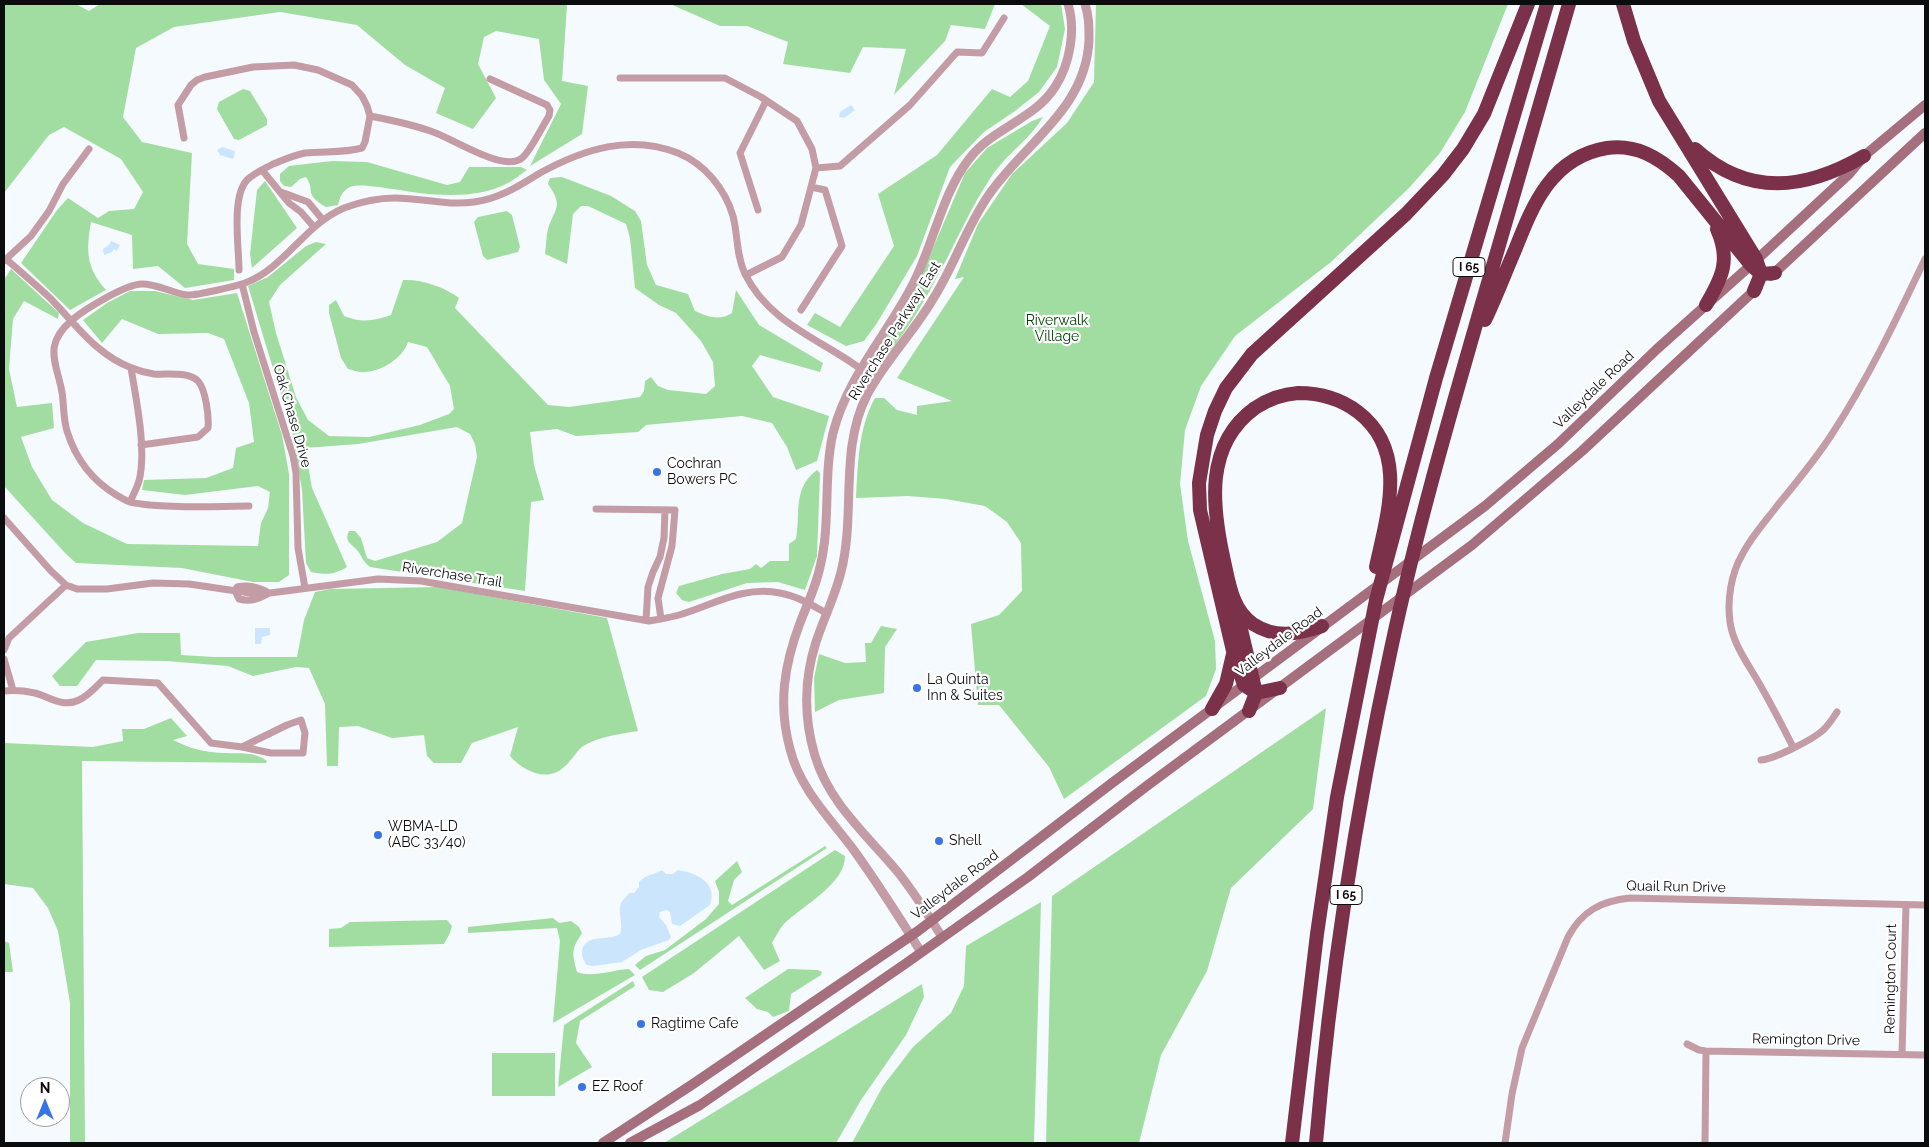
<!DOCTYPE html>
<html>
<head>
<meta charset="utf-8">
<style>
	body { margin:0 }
	#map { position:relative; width:1929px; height:1147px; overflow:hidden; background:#f5fafe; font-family:Raleway,sans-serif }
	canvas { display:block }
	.frame { position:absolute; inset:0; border:5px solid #0b0c0e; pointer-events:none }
	.north { position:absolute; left:20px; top:1077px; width:50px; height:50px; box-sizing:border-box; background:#fff; border:1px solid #9d9e9f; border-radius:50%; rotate:0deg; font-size:14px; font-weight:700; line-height:20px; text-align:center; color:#0b0c0e }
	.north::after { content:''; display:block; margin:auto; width:18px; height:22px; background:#3875e4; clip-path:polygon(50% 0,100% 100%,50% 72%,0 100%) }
</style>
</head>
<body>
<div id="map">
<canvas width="1929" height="1147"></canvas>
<div class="frame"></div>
<div class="north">N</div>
</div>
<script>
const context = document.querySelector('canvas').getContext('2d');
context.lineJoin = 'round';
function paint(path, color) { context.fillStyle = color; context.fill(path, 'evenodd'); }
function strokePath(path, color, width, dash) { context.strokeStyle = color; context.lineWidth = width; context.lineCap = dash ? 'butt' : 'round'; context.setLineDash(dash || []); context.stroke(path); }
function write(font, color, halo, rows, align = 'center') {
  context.font = font + ' Raleway,sans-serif'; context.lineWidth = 4.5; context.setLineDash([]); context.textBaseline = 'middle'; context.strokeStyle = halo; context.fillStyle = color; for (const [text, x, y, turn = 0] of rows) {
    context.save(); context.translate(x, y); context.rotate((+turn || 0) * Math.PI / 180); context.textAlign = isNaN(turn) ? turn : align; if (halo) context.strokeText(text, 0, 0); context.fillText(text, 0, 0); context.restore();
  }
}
const green = new Path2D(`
	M4 4H76L89 11 100 4H572L567 5 562 81 588 86 582 134 530 166 561 104 544 80 539 39 496 31 484 37 478 64 496 98 473 129 436 113 445 88 405 65 357 25 280 12 174 27 136 48 123 117 142 142 192 153 187 244 198 264 234 269V280L185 288 158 266 133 269 132 235 91 222C86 251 86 267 106 290L70 310 21 263 57 210 68 198 98 218 109 211 134 209 143 192 121 159 64 127 49 135 4 193Z
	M670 4H995L985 29 951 25 945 41 894 95 906 49 863 47 850 73 783 64 788 42 747 26H720Z
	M1021 4H1061L1065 29 1057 67 1039 92 1015 111 984 132 950 167 917 256 877 323 864 341 846 346 807 325 815 313 840 327 894 246 878 194 937 155 992 89 1010 97 1028 81 1050 26Z
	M1096 4H1508L1465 112 1440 153 1409 188 1331 262 1235 336 1201 386 1185 430 1180 484 1188 541 1215 641 1216 669 1206 696 1064 799 1049 767 999 705H978L971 624 999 615 1022 591 1021 543 1007 522 985 506 946 499 908 496 856 498C858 463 858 429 875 398H884L897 410 917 415V406L952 401 897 378 964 277 955 279 978 224 1012 174 1067 123 1094 82Z
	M243 89 250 91 267 119V125L239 140 234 139 217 109 219 102Z
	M1043 117C1030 139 1008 153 993 174 970 208 955 245 935 281 920 310 901 338 881 364H875V357L919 281 965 173 987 148 1032 121Z
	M332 161 367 162 447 185 460 182 469 167H521L527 170C521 174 514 180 508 183 474 201 429 195 393 189 383 188 360 183 350 187 342 191 340 197 338 205L326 207C303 194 316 191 306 177L300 179 291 187 284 186 280 181V174L289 166Z
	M562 177 611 196 635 211 641 221 647 265 656 285 688 294 695 311C708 317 720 321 732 313L736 290 759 325 823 363 820 372 760 355 752 366 773 397 829 416 817 461 796 470 787 447 772 423 742 416 646 425 638 432 576 436 557 429 530 432 534 465 544 500 531 502 525 591 370 567C363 562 362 556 357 550 351 543 344 542 349 531H355L361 538 367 558 375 561 437 542 462 523 477 457 475 444 470 434 457 427 358 444 305 448 312 488 347 567C334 575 325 575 311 572L306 563 302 490 292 431 248 286 268 277 306 246 316 242 326 244 280 285 269 302 276 333 296 397 308 420 329 436 369 437 420 425 449 414 454 409 450 386 427 347 408 342C403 358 381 372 364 372 359 373 353 370 348 369L341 358 329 313V305L336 300 344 316C362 323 373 321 391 315L403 280C421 279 445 287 459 298L455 308 548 405 569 407 640 397 644 391 645 381 651 377 658 386 668 390 706 394 715 386 713 362 701 341 676 313 659 305 635 288 630 238 626 224 588 206H581L573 214 567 264 545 254C546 246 546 237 548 229 555 207 564 207 548 184L550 178Z
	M265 181 297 228 252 268 250 254 257 190Z
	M507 211 512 215 520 247 518 252 487 260 483 256 474 222 478 217Z
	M11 269 59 313 58 319 24 301 13 319 9 369 17 407 52 403 54 428 21 437 32 467 52 500 83 523 127 544 258 546 261 523 268 508 270 492 258 486 185 495 142 490 144 480 206 478 233 468 236 448 254 442 249 403 224 339 208 333 158 334 122 319 102 343 83 320 107 303 130 291H155L193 300 237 293 282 435 289 474V575L279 582H253L182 568 76 563 65 553 4 486V280Z
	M817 470 820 473 817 556 805 590 778 582 747 583 689 602 682 600 676 593 679 586 722 574 750 569 756 564 761 568 770 561H789V544L796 539C801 512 792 489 817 470Z
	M438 587 607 618 638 731C620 734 601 736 585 745 577 749 572 761 564 767 547 783 523 771 510 756L518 727 472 743 461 763H434L427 756 424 735 392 738 358 726 339 727 338 766H327L325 704 309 668 296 667 253 676 228 666 166 661 96 660 77 686H60L52 676 86 642 138 633H180L181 655 214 657H297L304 620 315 592 330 589Z
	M881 626 897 629 885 647 884 693 839 700 815 712 814 678 819 654 845 663 866 662 865 643H871Z
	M1326 708 1313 809 1231 888 1207 971 1161 1055 1139 1143H1046L1052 896Z
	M171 718 187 736 173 740C189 748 206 753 225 753 240 754 254 751 267 761L266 763 82 761 85 1143H70V1003L58 931 48 908 33 888 4 884V743L93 747 123 741 122 729H144Z
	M825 846 827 848 640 970 635 965 646 956 665 950 706 919 719 904V892L715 881 737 861 742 872 734 880 728 901 732 905Z
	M835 850 845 856C846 882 805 905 787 921 781 926 776 936 772 943L780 961 764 970 739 936 694 973 663 992 649 990 642 977Z
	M1041 902 1034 1143H852L883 1086 913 1047 951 1013 964 986 966 946Z
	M553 918 559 923 571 921 579 927 582 933C571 950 572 953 577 972 592 978 612 970 629 969L635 975 553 1023 560 941 557 928 468 933V927Z
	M447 920 452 926 450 933 444 944 329 947V929L341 928 350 922Z
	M4 941 9 943 13 972H4Z
	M788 969 818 970 822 972 821 975 791 994 789 1011 773 1017 768 1012 757 1009 745 998Z
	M633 981 635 986 580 1021 576 1043 592 1067 558 1087 564 1025Z
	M922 984 924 997 906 1035 861 1100 836 1143H664Z
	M492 1053H555V1096H492Z`);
const water = new Path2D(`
	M851 105 855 110 844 118 839 117 840 112Z
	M222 147 235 151 233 159 220 155 217 150Z
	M111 241 120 245 117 251 114 249 112 252 104 255 103 249 109 245Z
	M255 628H270V635L262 637 261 644H255Z
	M662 870 666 874H673L678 870C696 873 718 882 710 905L680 926 672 924 670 912 666 910 660 912 659 917 666 925 671 937 669 940 641 950 622 962 593 966 587 965C581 958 579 946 589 941 598 936 609 940 620 934 624 924 617 913 621 903 623 899 627 897 629 893H634L639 887V882C646 874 654 875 662 870Z`);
const minor = new Path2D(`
	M620 78H725L761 97 797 121 812 149 816 168 801 225 782 257 746 275
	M370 116C391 120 412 124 433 132 452 138 504 173 522 158 530 152 543 125 549 116L550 110 547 105 490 79
	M184 138 178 105 191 85 197 80 205 77 253 67 294 65 318 70 352 85 362 96 367 106 370 116 365 142 362 148C343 153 325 151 305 153 294 155 283 160 273 164 264 169 254 173 247 180 231 197 239 248 239 270
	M816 168 840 166 910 105 957 52 982 53 1004 18
	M262 170 289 203 301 212 314 227
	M281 192 308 202 323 220
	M758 210 740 153 766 101
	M6 259C21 272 35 284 49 297 75 323 96 355 132 368 139 371 147 373 154 374 166 375 189 371 198 381 206 390 209 417 208 428L198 437 141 445
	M4 261 31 236 49 211 63 184 89 149
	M242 284 254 332 293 456 296 473 298 548 305 588
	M801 310 842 246 825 190 811 187
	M130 502C133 495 137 488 139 481 147 450 136 399 131 368
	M249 506C216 507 182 508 150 505 144 504 136 504 130 502 126 501 122 498 118 496 92 481 76 460 67 431 63 418 64 404 62 392 56 361 43 345 72 320 85 309 126 284 142 284 158 284 172 293 187 295 195 296 236 286 245 283 285 268 304 225 344 208 360 202 378 198 395 198 422 198 447 206 474 202 499 199 519 186 540 173 584 149 630 134 678 153 705 164 725 189 733 216 738 235 736 255 745 274 772 329 834 343 876 381
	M596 509 675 510 672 546 658 598 661 619
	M4 518 51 571 66 585 77 589H107L153 583 189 584 250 593H270L378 579 421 581 649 621C659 619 669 618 679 615 712 605 745 585 780 593 797 596 812 605 826 613
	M235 591 239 599C251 602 259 599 269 593
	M235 591 237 587C249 584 259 587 269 593
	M646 620 648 587 653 572 660 557 664 538 665 510
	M4 650 9 638 66 585
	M4 659 13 690
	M4 691C14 690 25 691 35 693 50 697 63 708 79 700 88 696 96 687 103 680L158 683 211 743 242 747
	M301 720 305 733 303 753H271L242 747 287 725Z
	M1793 747C1782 725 1771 704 1759 683 1748 664 1733 644 1730 622 1727 600 1731 574 1742 555 1751 537 1765 522 1777 506 1796 483 1816 459 1832 434 1868 379 1897 318 1925 259
	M1761 760C1774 759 1812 740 1822 731 1828 726 1833 718 1837 712
	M1687 1044 1699 1050 1706 1051 1925 1055
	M1902 1054 1906 905
	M1505 1143 1512 1094 1522 1048 1568 937C1582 911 1601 901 1630 898L1925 905
	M1705 1143 1706 1051`);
const tertiary = new Path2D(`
	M942 937C928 915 914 892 897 871 867 835 829 803 815 756 804 719 804 679 816 642 824 618 835 596 841 572 856 513 839 450 867 395 884 362 914 332 933 299 954 266 966 228 988 196 1023 144 1086 110 1089 40 1089 27 1089 16 1085 4
	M921 952C899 917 877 882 853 849 829 817 800 789 790 749 778 705 784 665 800 623 807 604 816 587 820 567 831 524 823 477 833 433 848 375 888 334 914 282 934 242 942 194 969 159 992 128 1034 120 1055 87 1070 64 1076 30 1068 4`);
const secondary = new Path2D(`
	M1771 276 1925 133
	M603 1143 693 1084 918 931 1112 783 1485 506 1558 444 1657 349 1751 265 1849 174 1864 156 1925 105
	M630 1143 700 1105 905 964 1028 877 1148 785 1472 545 1582 451 1758 287`);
const motorway = new Path2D(`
	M1623 4 1634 41 1659 101 1756 259 1761 274 1754 291
	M1695 149C1748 197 1805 190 1864 156
	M1706 305C1722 278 1731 260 1717 229
	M1485 320C1496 297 1505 273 1515 250 1533 204 1552 157 1607 148 1636 144 1658 157 1679 176L1751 265 1761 274 1775 273
	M1236 608 1256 693 1249 711
	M1322 626C1298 634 1276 639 1253 624 1232 610 1229 583 1224 561 1212 507 1204 445 1255 408 1267 400 1283 394 1298 393 1319 393 1341 399 1358 412 1409 451 1387 515 1376 567
	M1280 688 1256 693 1244 685 1233 651 1200 510 1199 483 1207 435 1215 411 1226 388 1252 354 1406 214 1443 175 1463 149 1484 114 1528 4
	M1212 709 1226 684 1233 654
	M1292 1143 1317 934 1337 797 1376 600 1436 378 1547 4
	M1316 1143C1330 979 1356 811 1391 649 1415 536 1447 425 1479 314 1509 211 1539 107 1569 4`);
const markers = [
	[657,472,5,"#3875e4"],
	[917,688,5,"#3875e4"],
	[378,835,5,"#3875e4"],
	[939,841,5,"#3875e4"],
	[641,1024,5,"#3875e4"],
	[582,1087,5,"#3875e4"]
];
const shields = [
	[1469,267,32],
	[1346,895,32]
];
const shieldNames = [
	["I 65",1469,267],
	["I 65",1346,895]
];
const parkNames = [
	["Riverwalk",1057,321],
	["Village",1057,337]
];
const streetNames = [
	["Riverchase Parkway East",895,331,-58],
	["Valleydale Road",1594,390,-44],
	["Oak Chase Drive",292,416,74],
	["Riverchase Trail",452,575,9],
	["Valleydale Road",1279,642,-37],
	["Valleydale Road",955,885,-37],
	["Quail Run Drive",1676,887,1],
	["Remington Court",1891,979,-89],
	["Remington Drive",1806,1040,1]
];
const poiNames = [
	["Cochran",667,464],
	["Bowers PC",667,480],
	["La Quinta",927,680],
	["Inn & Suites",927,696],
	["WBMA-LD",388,827],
	["(ABC 33/40)",388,843],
	["Shell",949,841],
	["Ragtime Cafe",651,1024],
	["EZ Roof",592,1087]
];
paint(green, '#a1dda1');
paint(water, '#cae5fc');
strokePath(minor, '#c39ca5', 7);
strokePath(tertiary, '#c39ca5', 9);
strokePath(secondary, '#a56f7d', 10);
strokePath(motorway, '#7a3149', 14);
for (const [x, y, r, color] of markers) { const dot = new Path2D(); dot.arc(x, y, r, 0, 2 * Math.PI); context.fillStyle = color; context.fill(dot); strokePath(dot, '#fff', 2); }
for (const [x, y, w] of shields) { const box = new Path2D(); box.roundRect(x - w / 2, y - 9.5, w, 19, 4); context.fillStyle = '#fff'; context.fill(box); strokePath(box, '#0b0c0e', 1); }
write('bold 12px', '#0b0c0e', null, shieldNames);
write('14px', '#004308', '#fff', parkNames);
write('14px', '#0b0c0e', '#fff', streetNames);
write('14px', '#0b0c0e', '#fff', poiNames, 'left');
</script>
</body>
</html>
